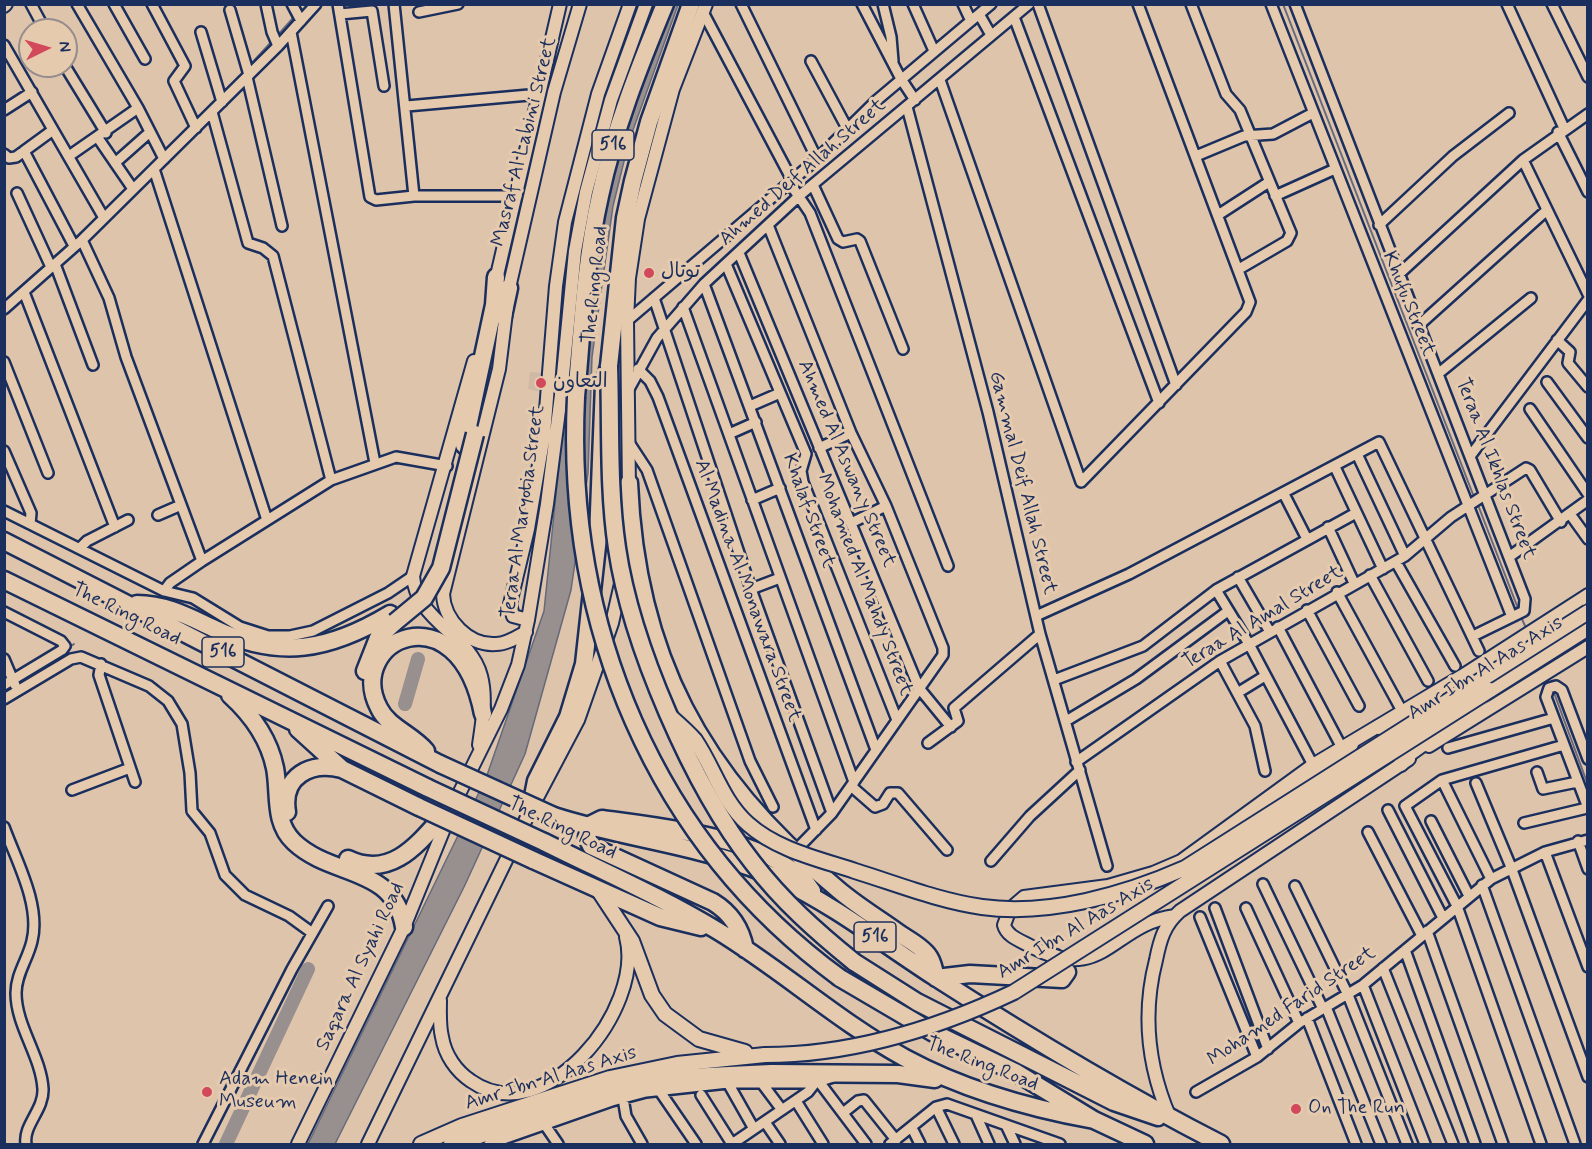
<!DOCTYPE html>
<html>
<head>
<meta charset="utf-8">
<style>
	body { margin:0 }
	#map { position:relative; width:1592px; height:1149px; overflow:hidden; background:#dec4aa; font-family:Mynerve,sans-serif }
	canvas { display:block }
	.frame { position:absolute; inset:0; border:6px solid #1b2f5e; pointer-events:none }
	.north { position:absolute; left:18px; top:18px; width:60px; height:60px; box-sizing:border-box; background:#e6caad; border:2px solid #958c8d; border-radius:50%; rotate:85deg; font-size:16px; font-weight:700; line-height:24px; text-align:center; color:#1b2f5e }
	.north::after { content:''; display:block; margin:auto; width:21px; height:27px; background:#d1495b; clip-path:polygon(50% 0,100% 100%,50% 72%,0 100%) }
</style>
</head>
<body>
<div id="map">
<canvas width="1592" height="1149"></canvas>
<div class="frame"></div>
<div class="north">N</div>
</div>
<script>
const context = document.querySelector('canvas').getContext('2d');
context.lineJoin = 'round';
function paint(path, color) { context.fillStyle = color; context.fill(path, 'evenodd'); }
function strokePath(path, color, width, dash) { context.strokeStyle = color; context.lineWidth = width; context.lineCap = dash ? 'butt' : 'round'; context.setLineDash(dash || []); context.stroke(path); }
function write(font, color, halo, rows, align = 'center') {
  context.font = font + ' Mynerve,"Playpen Sans Arabic",sans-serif'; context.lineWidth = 6; context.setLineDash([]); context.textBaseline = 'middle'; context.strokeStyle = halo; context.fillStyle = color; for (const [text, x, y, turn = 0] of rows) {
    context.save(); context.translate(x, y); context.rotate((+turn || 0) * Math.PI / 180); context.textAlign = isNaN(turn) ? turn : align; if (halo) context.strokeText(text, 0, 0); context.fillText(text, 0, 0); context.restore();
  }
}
const built = new Path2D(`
	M530 372 548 373 546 393 528 389Z`);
const water = new Path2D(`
	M651 5H678L629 141 613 206 592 357 588 473 571 590 525 754 464 887 335 1144H308L486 778 544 611 588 184Z`);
const stream = new Path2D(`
	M1283 4 1474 497
	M277 36 294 17
	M250 65 273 40
	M230 87 245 71
	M74 239 98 217
	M52 259 70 243
	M4 301 47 263
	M1478 505 1519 611
	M1521 617 1526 628
	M68 648 74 644
	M1553 690 1588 785`);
const river = new Path2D(`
	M405 704 418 659
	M226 1144 308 969`);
const street = new Path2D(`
	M31 4 45 30
	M77 4 138 108 164 159
	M114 4 145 59
	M152 4 185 66 174 81 196 128
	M266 4 272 32 278 46
	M292 4 301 21
	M338 4 370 197 376 200 414 196H517
	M394 4 414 196
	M741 4 817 159
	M862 4 901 79 915 100
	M883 4 891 37 893 61
	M913 4 934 51
	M963 4 971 21
	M1038 4 1176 385
	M1191 4 1226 94 1240 110 1291 233 1287 241 1239 269
	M1271 4 1512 617
	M1295 4 1525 599 1524 611 1473 636
	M1507 4 1564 128
	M1552 4 1588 77
	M230 10 249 75
	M419 12 458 4
	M703 12 792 180
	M340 14 372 11 384 86
	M979 14 991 35
	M1014 17 1159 403
	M201 32 222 102
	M291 32 375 463
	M4 45 104 218
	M811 61 848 130
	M65 66 106 133
	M247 77 282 226
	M940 80 1081 482 1246 312 1250 302 1138 4
	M407 106 540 94
	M907 107 988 412 1040 634 1107 866
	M4 110 32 92
	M212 112 248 243 263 248 273 256 331 480
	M1558 132 1588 192
	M98 138 133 189
	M24 151 74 246
	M4 154 9 158 16 157 53 130
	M69 156 138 108
	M1196 156 1244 136 1273 134 1313 113
	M1523 160 1588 294
	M115 163 150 132
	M154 169 267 520
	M789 182 810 213 948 566
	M813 185 838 239 843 242 857 239 860 241 903 349
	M17 193 51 267
	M1275 196 1335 169
	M1218 215 1269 182
	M768 225 851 433 886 506 943 648V655L832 813 794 852
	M1379 225 1453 156 1509 113
	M82 240 109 298 126 357 202 561
	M739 253 919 688 951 727
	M55 264 93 365
	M726 264 806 454 801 471 803 482 897 720
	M1398 275 1523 160 1588 114
	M704 284 876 750
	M24 292 115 527
	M654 298 751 589 832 813
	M683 307 854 782
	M4 309 82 240 278 46 316 4
	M627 321 817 159 877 100 991 4
	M1418 326 1547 210
	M1557 340 1570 352 1568 363 1588 387
	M4 362 48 473
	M638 369 650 381 658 397 816 830
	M1439 373 1531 298
	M1547 382 1588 438
	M629 389 657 338 704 284 799 196 1029 4
	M750 406 780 393
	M1530 409 1588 494
	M729 434 756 422
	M628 441 647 470 750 761 773 807
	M819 448 851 433
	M4 451 31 513 30 524
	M1357 454 1405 556
	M1471 455 1588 300
	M1335 467 1383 569
	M1284 494 1307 539
	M752 500 780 488
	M4 511 164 591 193 598 240 627 268 636H290L313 631 388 593 413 576
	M1570 514 1588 539
	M158 515 181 505
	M851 523 886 506
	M1328 527 1354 583
	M80 548 87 541 128 520
	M1509 557 1588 500
	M1396 562 1455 666
	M1370 575 1428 681
	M1238 577 1270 632
	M751 589 780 578
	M1216 590 1249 644 1313 765
	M164 591 170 583 202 561 331 480 396 457 447 466
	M1337 592 1402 711
	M1307 610 1359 706
	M4 612 61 641 65 646 62 650 4 685
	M1036 616 1129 574 1379 442 1479 651
	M1278 627 1342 748
	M4 659 15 685
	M1220 661 1255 726 1265 771
	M101 664 99 675 135 782
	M1054 680 1143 646 1216 590 1356 513
	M1239 692 1265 676
	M4 699 71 659 81 657 149 686 168 701 182 724 190 773 192 811 210 833 225 875 245 895 289 916 311 932
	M1066 721 1136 679 1228 611
	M928 743 958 721 954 708 1040 634
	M1448 748 1554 718
	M1588 759 1562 690 1556 686 1549 688 1546 697 1588 808
	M1076 762 1220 661 1405 556 1451 517 1526 468 1530 470 1561 522
	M1537 772 1543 789 1577 782
	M1442 780 1491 879
	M1476 783 1511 867 1588 1077
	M851 786 875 807 883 804 890 793H898L947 850
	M72 790 130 768
	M1388 810 1443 918
	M1431 821 1469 896
	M1524 823 1587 808
	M4 827C16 860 41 905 32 941 28 959 16 974 16 993 16 1026 41 1056 43 1089 44 1110 23 1125 26 1144
	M1368 832 1422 936
	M1578 841 1588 869
	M1545 852 1588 967
	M991 861 1030 816 1080 770
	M1263 884 1323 1009
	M1482 885 1575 1144
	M1295 886 1348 995 1407 1144
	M1215 908 1268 1049
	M1246 908 1299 1023
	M1200 917 1257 1057
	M1427 931 1503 1144
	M1405 950 1475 1144
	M1383 968 1453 1144
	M1363 985 1425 1144
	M1326 1007 1381 1144
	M1307 1018 1356 1144
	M761 1082 782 1110
	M728 1083 754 1129
	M820 1083 866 1144
	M659 1090 696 1144
	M1196 1092 1257 1057 1299 1023 1363 985 1491 879 1545 852 1588 840
	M701 1095 732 1144
	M623 1098 626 1116 642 1144
	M796 1101 823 1144
	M936 1107 954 1144
	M843 1113 858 1101 864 1100 896 1140
	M976 1115 989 1144
	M765 1122 780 1144
	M545 1125 558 1144
	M1006 1125 1015 1144
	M912 1128 920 1144
	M203 1144 292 969 328 906
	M489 1144 612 1101 646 1092 728 1083H815L833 1077
	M732 1144 808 1092 815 1083
	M890 1144 936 1107 947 1104 1060 1144
	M1541 1144 1457 906 1405 806 1442 780 1564 745`);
const secondary = new Path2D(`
	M4 6 6 4
	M495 284 560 4
	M474 361 413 576C416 621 470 634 481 676 487 699 482 723 479 745
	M629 489 627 321 629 278 638 219 673 89 706 4
	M528 620 513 616 510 604 528 529 544 435 556 286 565 222 598 94 630 4
	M526 632C517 637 507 644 496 644 469 646 444 620 443 594L499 369 509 288 554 92 580 4
	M1429 746 1588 647
	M1175 916C1112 924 1104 985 1032 947 1022 941 1007 937 1004 925L1010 909 1024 897 1108 886 1153 873 1181 861 1313 765 1462 676 1588 595
	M440 1000C440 1012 439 1025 442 1037 445 1055 456 1071 471 1081 545 1133 645 1008 626 937
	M1170 1118C1148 1067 1142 1014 1156 960 1160 940 1164 925 1180 911L1409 759
	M298 1144 404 927 454 804 501 709 518 665 528 620 547 504 561 395 575 251 586 192 611 100 646 4
	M368 1144 530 811 578 720 612 623 622 579 627 531`);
const primary = new Path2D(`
	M1379 727 1391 724 1475 679
	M1401 764 1409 754 1470 710 1490 690 1588 628
	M1258 819C1279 788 1335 775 1351 744
	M599 891 632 941 652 995 665 1014 699 1039 745 1052
	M421 1144 462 1126 610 1078 677 1064 765 1055`);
const highway = new Path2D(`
	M503 316 509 288
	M576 397C582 330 585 262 600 196 614 130 639 67 665 4
	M464 445 494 305 496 277
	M629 483C636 654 701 777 834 886 854 904 878 918 900 934 909 940 919 945 926 953 932 959 934 969 936 978L970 974 1062 979 1067 972 1055 958
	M4 541 440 764
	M4 580 428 788
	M137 604C166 604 189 617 215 629 280 660 330 650 390 614
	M365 671 378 638 395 622
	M230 695C252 715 269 739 275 768 280 794 273 822 294 842 332 878 394 865 404 927
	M298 729 342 769 419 807
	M426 751C413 735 388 727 379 708 344 641 458 586 483 714
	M530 811 536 781 568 717 584 664 598 537 604 384 609 366 625 218 633 181 649 122 691 4
	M287 812C281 776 311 761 342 769
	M554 816C628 840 710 846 781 880 835 906 884 944 935 977 1027 1036 1123 1094 1221 1144
	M544 842C602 871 662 897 718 931 782 970 839 1022 905 1058 964 1090 1028 1108 1094 1120
	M348 859C396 882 424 835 454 804
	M533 860 660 917 701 927
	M745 949C741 928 731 913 713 902L591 846 587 837 590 825 602 819C659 827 779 838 812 891
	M854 962 917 1002 1114 1102 1158 1117
	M840 978 932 1032 1017 1073 1094 1120 1145 1144
	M452 1144 618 1089 668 1078 771 1073 898 1074 935 1079`);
const primaryBridge = new Path2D(`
	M672 718C680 725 688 732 695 740 714 768 722 801 748 824 777 850 819 859 855 871 897 884 939 901 982 907 1049 916 1124 895 1185 868L1588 612
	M765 1055C852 1055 936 1029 1014 992L1490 690`);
const highwayBridge = new Path2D(`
	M609 366C611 426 608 488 617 548 631 644 693 787 753 863 782 901 817 932 854 962
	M576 397C565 625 653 841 840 978
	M395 622 424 598 441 568 475 434
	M440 764 554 816
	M428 788 544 842
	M419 807 533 860`);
const markers = [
	[649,273,6,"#d1495b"],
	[541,383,6,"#d1495b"],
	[207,1092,6,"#d1495b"],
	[1296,1109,6,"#d1495b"]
];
const shields = [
	[613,145,42],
	[223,652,42],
	[875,937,42]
];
const shieldNames = [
	["516",613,145],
	["516",223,652],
	["516",875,937]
];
const streetNames = [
	["Masraf Al Labini Street",525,142,-76],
	["Ahmed Deif Allah Street",803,173,-41],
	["The Ring Road",596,285,-84],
	["Khufu Street",1408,304,68],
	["Ahmed Al Aswany Street",846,464,67],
	["Teraa Al Ikhlas Street",1495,469,69],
	["Gammal Deif Allah Street",1022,483,76],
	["Khalaf Street",808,511,70],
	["Teraa Al Maryotia Street",524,512,-82],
	["Mohamed Al Mahdy Street",864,585,69],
	["Al Madina Al Monawara Street",747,591,70],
	["The Ring Road",126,615,26],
	["Teraa Al Amal Street",1263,618,-31],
	["Amr Ibn Al Aas Axis",1486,669,-32],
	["The Ring Road",562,829,26],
	["Amr Ibn Al Aas Axis",1076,929,-31],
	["Saqara Al Syahi Road",361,967,-65],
	["Mohamed Farid Street",1292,1007,-34],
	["The Ring Road",982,1065,21],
	["Amr Ibn Al Aas Axis",551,1079,-17]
];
const poiNames = [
	["توتال",661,273],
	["التعاون",553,383],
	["Adam Henein",219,1080],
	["Museum",219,1103],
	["On The Run",1308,1109]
];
paint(built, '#cfb9a4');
paint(water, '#98908f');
strokePath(water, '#66697b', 1.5);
strokePath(stream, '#66697b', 2);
strokePath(river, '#98908f', 14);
strokePath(street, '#1b2f5e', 14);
strokePath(secondary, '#1b2f5e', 16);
strokePath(primary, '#1b2f5e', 18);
strokePath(highway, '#1b2f5e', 21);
strokePath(street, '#e6caad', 9);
strokePath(secondary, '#e6caad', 12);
strokePath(primary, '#e6caad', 14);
strokePath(highway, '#e6caad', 16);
strokePath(primaryBridge, '#1b2f5e', 18, []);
strokePath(highwayBridge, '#1b2f5e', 21, []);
strokePath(primaryBridge, '#e6caad', 14);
strokePath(highwayBridge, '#e6caad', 16);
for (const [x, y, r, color] of markers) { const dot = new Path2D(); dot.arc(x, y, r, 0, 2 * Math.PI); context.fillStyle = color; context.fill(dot); strokePath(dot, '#e6caad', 2); }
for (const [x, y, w] of shields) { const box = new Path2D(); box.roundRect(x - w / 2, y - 15, w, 30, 4.5); context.fillStyle = '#e6caad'; context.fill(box); strokePath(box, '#1b2f5e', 1.5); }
write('bold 18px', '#1b2f5e', null, shieldNames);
write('20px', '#1b2f5e', '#e6caad', streetNames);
write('20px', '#1b2f5e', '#e6caad', poiNames, 'left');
</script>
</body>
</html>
